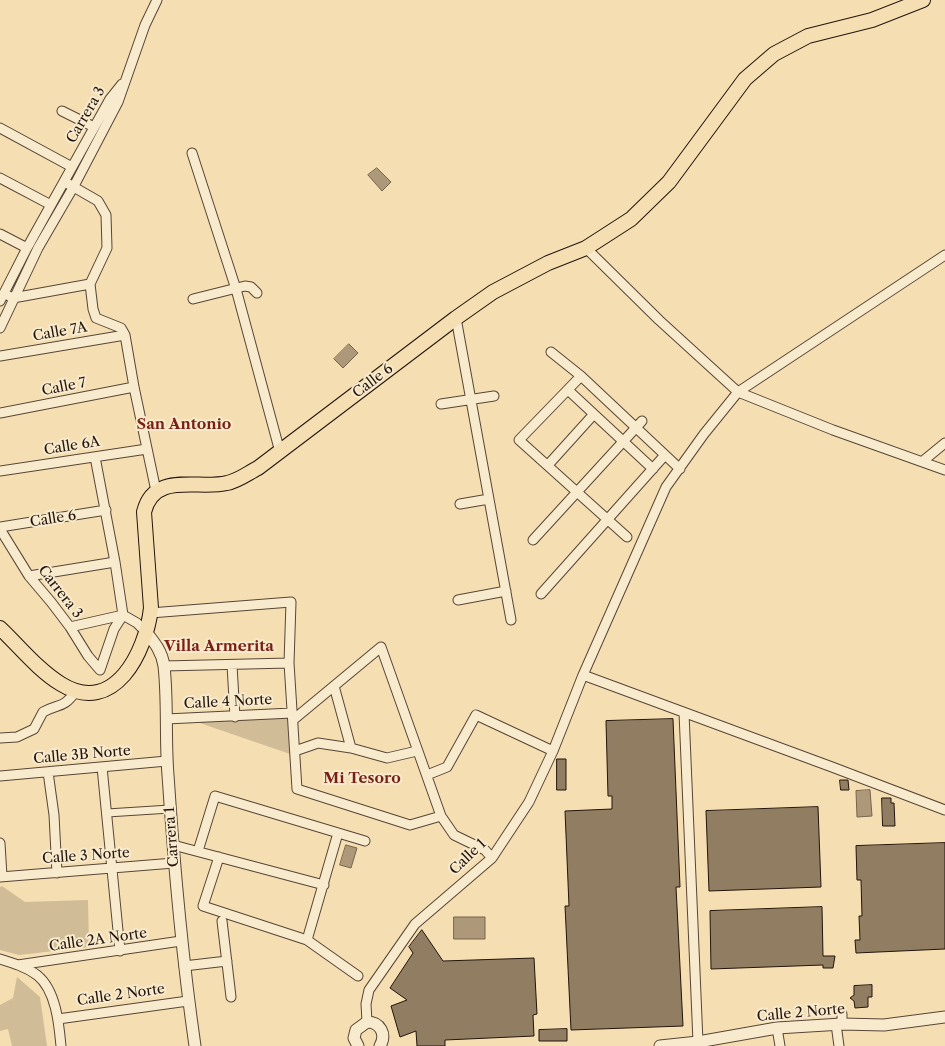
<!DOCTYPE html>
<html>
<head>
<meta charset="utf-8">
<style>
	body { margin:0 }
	canvas { display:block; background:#f4deb2 }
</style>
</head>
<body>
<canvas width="945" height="1046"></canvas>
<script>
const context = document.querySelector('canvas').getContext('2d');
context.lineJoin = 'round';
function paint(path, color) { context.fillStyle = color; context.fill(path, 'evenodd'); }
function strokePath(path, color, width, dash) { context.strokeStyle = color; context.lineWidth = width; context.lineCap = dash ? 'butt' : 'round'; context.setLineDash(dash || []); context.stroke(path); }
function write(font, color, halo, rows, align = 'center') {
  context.font = font + ' "Libre Caslon Text",serif'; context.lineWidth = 4; context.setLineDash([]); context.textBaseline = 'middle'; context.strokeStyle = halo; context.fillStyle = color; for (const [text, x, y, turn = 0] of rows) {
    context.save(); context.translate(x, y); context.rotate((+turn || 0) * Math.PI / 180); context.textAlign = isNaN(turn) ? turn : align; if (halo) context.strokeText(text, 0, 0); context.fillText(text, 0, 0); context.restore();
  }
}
const green = new Path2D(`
	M287 714 290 754 194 721Z
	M2 886 25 902 88 900 89 947 19 955 0 950V887Z
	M17 977 40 997 47 1046H12L8 1029 0 1031V1005L13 998Z`);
const water = new Path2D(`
	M377 168 391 182 382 191 368 175Z
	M349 344 358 353 343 368 334 359Z
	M870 790 872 816 857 817 856 791Z
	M346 845 357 848 351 868 340 865Z
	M454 917H485V939H454Z`);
const building = new Path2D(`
	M673 719 680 887H676L683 1026 571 1030 565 906H569L565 811 612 809V796H608L606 721Z
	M557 759H566V790H557Z
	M840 780H848L849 790H841Z
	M882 798H891V803H894L895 826H883Z
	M818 807 821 887 709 891 706 811Z
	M945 843V949L856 953 855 940H860L859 916H862L861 880H857L856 846Z
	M822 907 823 956H835L833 968H823V965L711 969 710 911Z
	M422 930 443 961 534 958 537 1014 533 1015 534 1036 445 1040V1046H417L416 1031 400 1037 391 1006 407 1000 390 988 413 953 409 947Z
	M872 985V997H868V1007L855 1008 854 1001 850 998 854 995V986Z
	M567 1029V1041H539V1030Z`);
const pedestrian = new Path2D(`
	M107 813 170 809`);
const minor = new Path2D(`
	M62 111 94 127
	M0 128 72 167
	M192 153 236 289 280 452
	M0 178 51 205
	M65 182 98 201 106 215 107 248 90 284 93 309 96 318 121 328 125 335 134 387 156 491
	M0 234 27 248
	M586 248 659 320 738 392 833 430 945 470
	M9 296 13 298 90 284
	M193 299 245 286 251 287 257 293
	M0 301 27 248 110 99 122 84
	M456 318 511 620
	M0 328 38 248 74 186 118 102 145 25 157 0
	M551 352 581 376 680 469
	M0 356 125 335
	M581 376 519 440 627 537
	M568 390 653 469
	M441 404 494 396
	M0 413 134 387
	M923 461 945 443
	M548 465 594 414
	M0 471 147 449
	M460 504 489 499
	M0 527 106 510
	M0 529 29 576 51 602 70 627 88 656 100 670 114 629 123 615 115 562 95 457
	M533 540 642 421
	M29 576 115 562
	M541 594 665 455
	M458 600 506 591
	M150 613 291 602 289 663 297 789 410 825 441 816
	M70 627 123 615 137 623 146 632
	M232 665 235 717
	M164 666 289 663
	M583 675 832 767 945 810
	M334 686 351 748
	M684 713 698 1042
	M166 719 292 713
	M293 720 381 647 441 816 454 835 485 850 492 858
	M0 738 17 737 34 729 43 712C60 703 63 709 76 691
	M295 751 318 743 351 748 387 758 417 751
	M102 767 120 951
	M48 772 54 815 57 873
	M427 775 447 767 476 715 553 751
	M0 776 167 761
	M0 843 2 876
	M173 845 324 885
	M198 851 215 796 365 841
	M219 857 203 906 307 940 358 976
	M0 877 174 863
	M222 921 231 997
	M307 940 338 833
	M0 959C13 963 26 967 37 975 56 990 59 1024 61 1046
	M18 965 181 941
	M184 966 227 961
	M842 1014V1024
	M58 1019 188 1001
	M367 1022 366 1004 369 990 415 924 492 858 529 802 553 751 583 675 666 487 704 434 738 392 945 255
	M836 1024 839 1046
	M777 1028 780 1046`);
const tertiary = new Path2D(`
	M146 632C155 643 162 652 164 666 168 702 165 739 168 775 174 866 182 956 195 1046
	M358 1046 354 1038 356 1030 367 1022C380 1022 387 1034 380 1046
	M660 1046 698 1042 777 1028 842 1024 884 1025 945 1017`);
const primary = new Path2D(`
	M0 628C19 646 38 670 61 684 114 717 146 652 151 608L144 512C154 471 198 490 227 483 238 481 248 473 258 468L456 318 493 292 548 263 586 248 631 219 669 182 745 79 774 54 808 36 872 20 923 0`);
const streetNames = [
	["Carrera 3",86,115,-60],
	["Calle 7A",60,332,-10],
	["Calle 6",373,381,-37],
	["Calle 7",64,387,-11],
	["Calle 6A",72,446,-9],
	["Calle 6",53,519,-9],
	["Carrera 3",60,592,52],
	["Calle 4 Norte",228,702,-3],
	["Calle 3B Norte",82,755,-5],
	["Carrera 1",172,837,-94],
	["Calle 3 Norte",86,856,-4],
	["Calle 1",468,857,-44],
	["Calle 2A Norte",98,940,-8],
	["Calle 2 Norte",121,995,-8],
	["Calle 2 Norte",801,1013,-5]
];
const neighbourhoodNames = [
	["San Antonio",184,425],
	["Villa Armerita",219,647],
	["Mi Tesoro",362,779]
];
paint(green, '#d0bc96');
paint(water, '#ad997a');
strokePath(water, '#76644e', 1);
paint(building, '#907d62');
strokePath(building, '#23140c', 1);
strokePath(pedestrian, '#574636', 9);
strokePath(minor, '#574636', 11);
strokePath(tertiary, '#574636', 13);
strokePath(primary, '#23140c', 16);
strokePath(pedestrian, '#f8eacd', 7);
strokePath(minor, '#f8eacd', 9);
strokePath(tertiary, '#f8eacd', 11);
strokePath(primary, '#f4deb2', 14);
write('14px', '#23140c', '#f8eacd', streetNames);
write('bold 15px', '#7a1f14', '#f8eacd', neighbourhoodNames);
</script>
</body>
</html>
